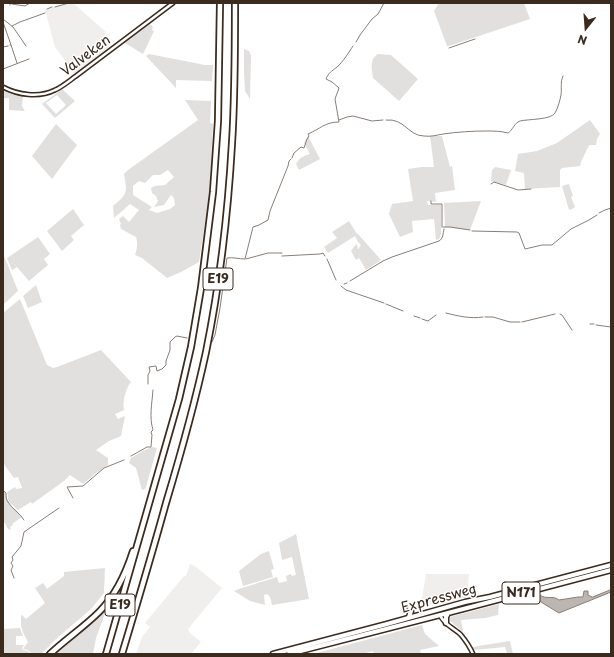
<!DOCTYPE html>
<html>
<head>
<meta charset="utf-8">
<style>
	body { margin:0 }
	#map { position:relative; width:614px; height:657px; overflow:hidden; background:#fff; font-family:"Playpen Sans",sans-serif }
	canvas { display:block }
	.frame { position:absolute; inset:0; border:4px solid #3b2a1e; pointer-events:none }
	.north { position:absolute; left:566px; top:8px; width:40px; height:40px; -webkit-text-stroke:3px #fff; paint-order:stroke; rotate:197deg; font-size:11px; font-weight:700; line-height:16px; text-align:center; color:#3b2a1e }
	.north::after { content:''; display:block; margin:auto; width:14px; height:18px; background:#3b2a1e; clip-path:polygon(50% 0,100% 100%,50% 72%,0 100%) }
</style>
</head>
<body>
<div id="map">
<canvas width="614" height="657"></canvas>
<div class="frame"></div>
<div class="north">N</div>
</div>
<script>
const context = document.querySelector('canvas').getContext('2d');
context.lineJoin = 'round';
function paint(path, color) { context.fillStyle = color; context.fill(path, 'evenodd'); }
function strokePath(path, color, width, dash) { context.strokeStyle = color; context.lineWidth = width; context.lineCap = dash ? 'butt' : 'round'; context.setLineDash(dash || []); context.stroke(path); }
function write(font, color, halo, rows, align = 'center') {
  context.font = font + ' "Playpen Sans",sans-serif'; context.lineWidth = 3; context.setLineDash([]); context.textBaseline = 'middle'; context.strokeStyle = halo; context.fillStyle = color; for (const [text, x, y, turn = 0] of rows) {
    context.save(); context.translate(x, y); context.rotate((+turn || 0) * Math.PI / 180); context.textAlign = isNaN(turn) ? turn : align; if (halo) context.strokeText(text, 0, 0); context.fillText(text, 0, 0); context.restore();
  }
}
const built = new Path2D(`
	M67 3H73L106 32 104 36 109 49 75 74 55 47 45 10Z
	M190 564 196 567 222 588 188 629 190 633 201 642 191 654H136L142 637 150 627 145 623 184 576H186Z
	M426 574H469L467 597 444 604 421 605Z`);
const green = new Path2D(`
	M439 3H524L530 19 449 46H447L434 11Z
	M150 24 153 27 152 30 154 31 145 50 143 54 125 43 124 42Z
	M244 49 249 51 251 56 250 99 245 91 244 72Z
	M149 54 205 65H213L212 81 176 80V88L146 56Z
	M378 54 391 55 418 79 399 101 373 78C372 70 369 59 378 54Z
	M3 89 13 94 23 96 22 106 25 111 9 110V98H3Z
	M62 89 75 101 55 118 42 104ZM57 95 66 105 56 114 46 103Z
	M185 100 211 101 210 123 213 124 210 183 208 203 199 262 181 272 167 278 142 258 135 255C137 250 138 243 136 237L121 229 120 225 121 224 119 219 123 216 129 222 139 210 130 204 114 218 113 206C128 194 127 192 124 174L128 170 198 120ZM168 170 174 177 165 185 155 186 151 188 152 193 156 196 158 201 154 207 164 205 171 195 174 198 175 205 170 209 157 213 149 210 152 207 133 195V186L139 181 145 183 153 175H160Z
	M590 120 600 134 597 139 596 145H589L581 162 580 166 562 168 560 170V187L525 189 524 173 515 171 518 154 537 151 557 143Z
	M56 124 77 145 52 179 32 156Z
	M308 136 320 159 299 170 296 164C299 158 303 156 310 154L304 143Z
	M430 136H442L450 167 452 166 455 190 435 193 436 202 427 201 428 205H441V234L439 239 436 240 434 219 412 221 413 232 400 237 389 214 392 204 413 201 408 169 422 167H434Z
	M495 167 511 170 506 185 491 181 492 170Z
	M569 184 573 196 571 197 575 207 572 209 569 210 562 186Z
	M481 201 470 230 445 227 444 203Z
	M73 209 84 225 71 236 74 240 62 251 47 231Z
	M349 221 357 234H358L381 260 366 270 359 258 356 260 351 251 356 244 358 247 357 248 358 249 361 245 358 242 355 236 328 253 324 247 337 238 332 232Z
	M38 237 50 254 44 259 48 265 29 281 17 267 12 270 7 258Z
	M3 253 18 291 3 305Z
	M36 285 42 302 28 308 23 296Z
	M20 299 47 365 53 368 57 367 101 350 131 382C126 388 122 402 124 410L115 414 118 419 125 416 121 436 109 441 96 450 108 458V465L95 474 83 484 70 475 64 481 32 504 31 502 18 510 9 502 7 492 15 487 16 489 22 488 18 477 14 478 3 463V313Z
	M152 447 157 448 146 487 145 489 142 490 136 468 129 463 131 458 143 451Z
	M3 490 6 493C8 508 14 506 22 517L12 524 13 525 10 527 11 530 8 529 5 523H3Z
	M296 534 309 599 272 605 270 597 267 594 264 595 265 605 250 601 234 591 239 589 277 577 279 583 287 581 286 576 291 574 292 576 296 575 292 557 282 560 279 543Z
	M269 551 274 569 271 570 273 577 243 586 239 571 261 554Z
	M105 568 104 593 91 609 56 639 41 654H32L28 650 23 649 28 642C25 636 21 630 21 623 21 620 21 618 21 616L22 615 26 619 45 603 35 588 43 583 47 589 64 576V572Z
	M499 604 498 615 485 618 461 620 463 632 450 621V617Z
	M108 605 96 638 93 654H54L95 618Z
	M422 625 425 634 439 646 420 650 421 654H374L373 651 362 654H313Z
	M20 628 23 636H16V645H24L22 648 23 650 28 651 30 654H3V629Z
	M510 641 513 654H507L505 647 474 650 472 647Z`);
const water = new Path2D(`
	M611 590V592L559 613 536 599V596L540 595C546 600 553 595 559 600L578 597H583L584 591H588V595L592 597Z`);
const stream = new Path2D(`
	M10 3V5
	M12 4 25 6 30 3
	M55 7 69 3
	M47 9 52 7
	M3 19 13 27 26 46
	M3 22 11 45
	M12 26 20 22 45 13
	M356 42 360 35 372 19 378 14 384 3
	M10 45H11L17 63
	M3 47 8 46
	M449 48 475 39
	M3 69 29 59
	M3 89C18 97 33 98 50 94
	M339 120 347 117 353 116 372 121 383 120
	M386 120C405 118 408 136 424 136 431 137 437 135 443 134 457 132 472 131 486 131 494 131 501 131 508 133 513 130 514 123 520 121 528 119 551 120 555 113 558 108 560 100 561 95 562 88 560 83 563 76
	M292 158 294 153 301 147 304 148 307 139 309 136 308 134C320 129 325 122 339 122L335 99 339 88 332 82 326 79C329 72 331 72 337 67 343 62 349 52 353 46
	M491 184 494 182 518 190 531 189
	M431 201V204H442V227
	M599 213 605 210 611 208
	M443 227H450L470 230
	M472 231 517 232 519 233 525 249 542 245H552L571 229 589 220 597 215
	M282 256 320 254 323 253 325 256
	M246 259 268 253H282
	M327 259 336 280
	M350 281 383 261 392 257 439 241C443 239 443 234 444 229
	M344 284 347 283
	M341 286 346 290 384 303
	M386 304 403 311
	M446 313C458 316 470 319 483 317
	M560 314 562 315 572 330
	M414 316 420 318
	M485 317H493L510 322H520
	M422 319 428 321 436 315
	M522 322 555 314
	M590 324H594
	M596 325 611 327
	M212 342 215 335 220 308 227 258C233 257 239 259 245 259L253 227 259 225 268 220 270 211 288 166 289 161 291 159
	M148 384V375L150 371 149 367 156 366 157 371 162 369 166 365V361L170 350V342L175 337 177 336 187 338
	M131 456 147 447H151L152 435 151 432 153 430C149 417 152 404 153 390
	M3 490 6 493C6 496 6 500 8 502 12 509 20 513 24 520
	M73 498 67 487 83 486 104 468 124 460
	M14 578 11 570 13 566 11 563 13 560 12 557 21 546 24 532 59 508`);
const tertiary = new Path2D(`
	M3 87C18 95 39 98 55 90 62 87 69 81 76 76L173 3
	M440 615C443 624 455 629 461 635 466 641 470 647 473 654`);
const trunk = new Path2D(`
	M409 617 411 611 410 608
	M446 623V617L448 613
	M273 654 387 624 465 602 490 597 611 565
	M289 654 448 613 467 608 611 570`);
const motorway = new Path2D(`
	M50 654C66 639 84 627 99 612 116 595 126 573 133 551
	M106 654 179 399 191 347 201 288 213 192 218 121 220 3
	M122 654C137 604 152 554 166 503 181 453 195 403 206 352 220 283 228 213 232 143 235 97 235 50 235 3`);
const shields = [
	[218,279,30],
	[521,593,38],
	[120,605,30]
];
const shieldNames = [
	["E19",218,279],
	["N171",521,593],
	["E19",120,605]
];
const streetNames = [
	["Valveken",86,56,-37],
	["Expressweg",439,599,-15]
];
paint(built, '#f1efee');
paint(green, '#e2e0de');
paint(water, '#bcb6b3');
strokePath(water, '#887e77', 1);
strokePath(stream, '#887e77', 1);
strokePath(tertiary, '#3b2a1e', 5.5);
strokePath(trunk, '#3b2a1e', 7);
strokePath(motorway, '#3b2a1e', 8);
strokePath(tertiary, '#fff', 2.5);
strokePath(trunk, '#fff', 4);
strokePath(motorway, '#fff', 4.5);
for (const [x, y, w] of shields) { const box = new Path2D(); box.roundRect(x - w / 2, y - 11, w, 22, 3); context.fillStyle = '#fff'; context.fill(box); strokePath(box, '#3b2a1e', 1); }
write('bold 13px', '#3b2a1e', null, shieldNames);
write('14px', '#3b2a1e', '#fff', streetNames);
</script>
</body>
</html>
